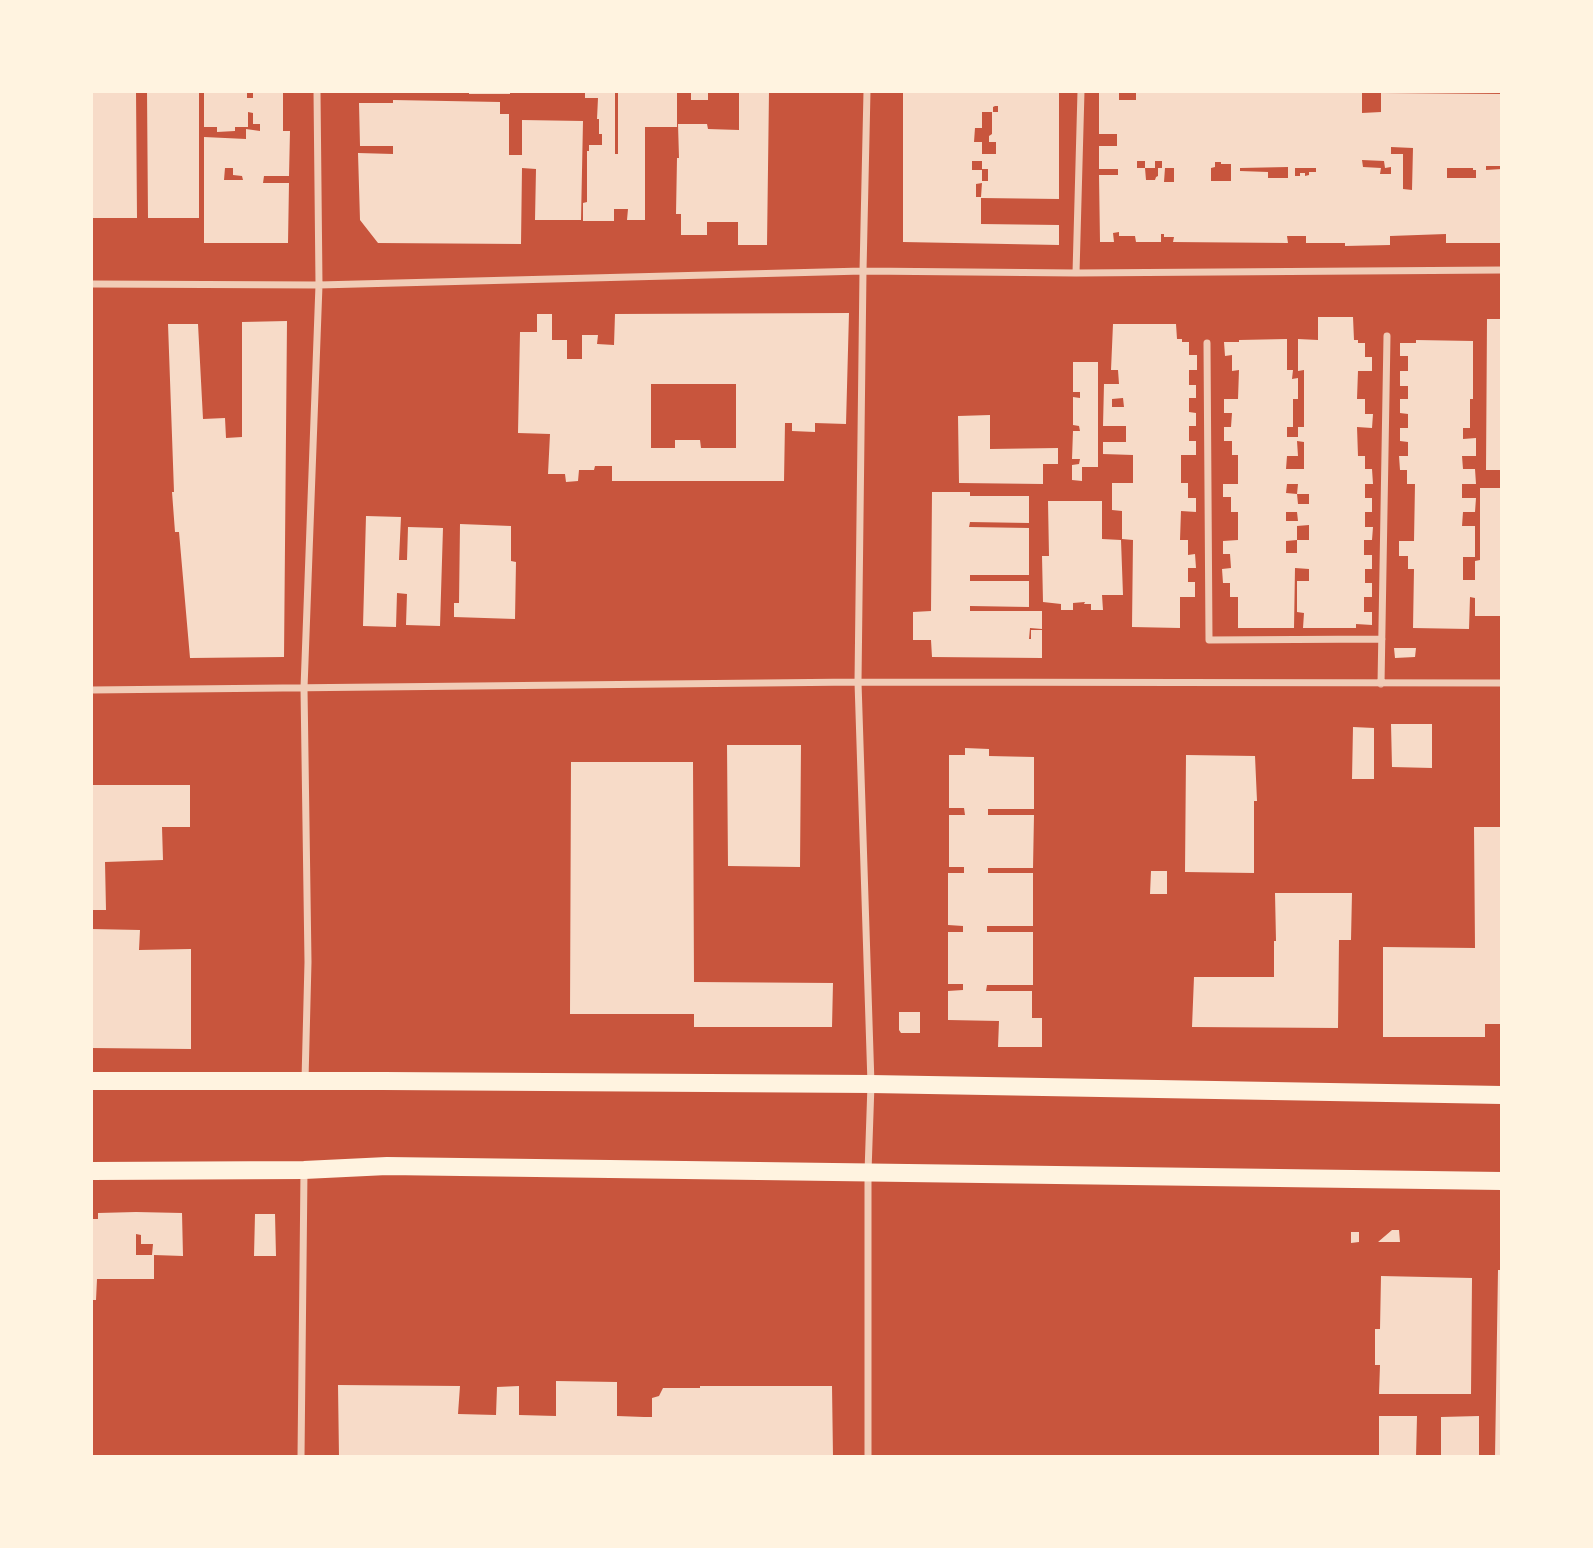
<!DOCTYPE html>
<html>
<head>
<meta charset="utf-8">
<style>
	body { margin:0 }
	#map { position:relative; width:1593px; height:1548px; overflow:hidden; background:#c8553d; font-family:"Archivo Narrow",sans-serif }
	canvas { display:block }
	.frame { position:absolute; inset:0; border:93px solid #fff3e0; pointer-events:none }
</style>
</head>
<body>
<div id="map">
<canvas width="1593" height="1548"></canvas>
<div class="frame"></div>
</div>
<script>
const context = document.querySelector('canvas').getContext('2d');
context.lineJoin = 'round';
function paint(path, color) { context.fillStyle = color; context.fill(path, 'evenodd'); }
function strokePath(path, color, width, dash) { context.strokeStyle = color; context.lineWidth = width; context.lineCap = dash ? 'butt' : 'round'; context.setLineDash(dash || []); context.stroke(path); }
const building = new Path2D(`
	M91 91H136L137 218H91Z
	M147 91H199V218H148Z
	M204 91H247V98H253V91H283V131H290L289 176H264L263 183H289L288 243H204V137L246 139V129L260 131V124H253V113L248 112V127H235V131L217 132V127H204ZM225 168H233V175L242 176 243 180H224Z
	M469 91H510V94H469Z
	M585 91H615V154H618V92L677 91V127H645V220H627L628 209H614V221H583V203L587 202V151H589V145H602V134H599V119H597L598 98H585Z
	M691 91H708V100H691Z
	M739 91H769L767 245H738V222H707V235H681V214H676L677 158H679L678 124H707L708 129 739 130Z
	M903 91H1059V199L981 198V224L1059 225V245L903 242ZM995 106H998V112H992V134L989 136V142H996V154H982V142H974L975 128H982V112H993V107ZM972 161H982V169H988V181H982V170H972ZM982 183 981 197H976V184Z
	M1099 92H1119V100H1136V93H1362V113L1381 112V93L1502 94V166H1486V170L1502 169V243H1446V234L1390 236V245L1345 246V243H1306V236H1287L1288 243 1173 242 1174 237H1164V234H1161V242H1136L1135 236H1119V232L1113 233 1114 242H1100L1099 175H1118V169H1099V146H1117V134H1099ZM1391 147 1413 148 1412 190 1403 189V154H1391ZM1362 160 1384 161 1385 168 1391 167V174H1380L1381 168 1363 167ZM1137 161H1145V168H1155V161H1162V168H1158V176L1156 177 1155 180H1146L1145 168H1137ZM1215 162H1221V164H1231V181H1211V168L1215 167ZM1288 167V178H1268V172L1240 171V168ZM1165 168H1174V182H1164ZM1295 168H1316V172H1309V175L1305 176V173H1300V176H1295ZM1447 168H1473V170H1476V178H1447Z
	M393 100 500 102V114H509V155H522V120L583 121 581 220H535L536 169 522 168 521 244 378 243 360 220 358 153 393 154V146H360L359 103H393Z
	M849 313 846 424 815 423V432L792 431V423H785L784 481H612V466H595L594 470H579L578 481 566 482 565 474H548L550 434 518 433 520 332H537V314H552V340H567V359H582V335H598L597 344 614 345 615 314ZM651 384H736V448H701L700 440H675V448H651Z
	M1318 317H1353L1354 340H1358V343H1365V357H1372V371H1358L1357 399H1365V414H1373L1372 428 1357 427 1358 456H1365V469H1372L1373 484H1365V498H1372V512H1365V527H1373L1372 540H1364V555H1372V569H1365V583H1372V597H1364V612H1372V625L1356 624V628H1303L1304 613 1297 612V581H1309V569L1295 568 1294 628H1238V597H1230V583H1223L1222 569 1231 568 1230 554H1223V541L1238 540V512H1231V497H1223V484H1238V455H1232V441H1224V427H1231L1232 413H1224V399H1238L1239 370 1232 371V355L1225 356 1224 342H1239V340L1287 339V370H1293L1292 379 1298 378V399H1293V427H1287V437H1298V427H1304V370L1298 371V339L1318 340ZM1297 441 1304 442V469H1286L1287 456H1298ZM1287 484H1298L1297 494H1309V504H1298L1297 494 1286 493ZM1286 512H1297L1298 521H1286ZM1309 525V540H1297V526ZM1297 540V553H1286V541Z
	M1487 319H1502V470H1486Z
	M287 321 284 657 190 658 179 532H175L172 492H174L168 324H198L203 419 225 418 226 438 242 437V322Z
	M1113 324H1176L1177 339H1182V342H1189V355H1197V370H1189V385H1196V398H1189V412L1196 413V426H1189V441H1196V455H1181V483H1188V498H1196V512L1181 511 1180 540H1188V555L1195 554 1196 568H1188V582H1195V597H1180V628L1132 627 1133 540 1122 539V511L1112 510V483H1133V455L1103 454V442H1126V426H1103L1104 384H1119L1118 370H1111ZM1123 398 1124 407H1112V399Z
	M1416 340 1473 341V399H1470V428H1463V439L1476 438V456H1462L1463 469H1475L1476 484H1462V498H1476L1475 512H1463L1462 526H1475V557H1463V580H1475V561L1480 560V488H1502V616H1475V598L1470 597 1469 629 1413 628 1414 569H1408V556H1399V541H1414L1415 484H1407V470H1400L1399 456H1408V442L1400 441V428H1408V414L1400 413V399H1408V386H1400V371H1408V356H1400V343H1416Z
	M1073 362H1098V467H1082V481L1072 480V465L1079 464 1080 459H1072L1073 431H1080L1079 426 1073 425V397L1080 398V392H1073Z
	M990 415V449L1058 448V464H1043V484L959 483 958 416Z
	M932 492H970V496H1029V523L970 522 969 527 1029 528V575H970V581H1029V607L970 606V611H1042V629L1030 628 1029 639H1031V630H1042V658L932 657 931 640H913V612L931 611Z
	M1048 501H1102V539L1121 540 1123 595H1102L1103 610H1091V604H1084L1085 602 1073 603V610H1061V604L1043 602 1042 556H1049Z
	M366 516 401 517 399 560H407L408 527 443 528 440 626 406 625 407 594 397 593 396 627 363 626Z
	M460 524 511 526V561L516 562 515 619 454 617V603H459Z
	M1394 648H1416L1415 657 1395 658Z
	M1391 724H1432V768L1392 767Z
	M1353 727 1374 728V779H1352Z
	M727 745H801L800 867 728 866Z
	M965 748 989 749V756L1034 757V809H988V815H1034L1033 868H988V873H1033V926H987V932H1033V985H987L986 991H1032V1018H1042V1047H998L999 1021 948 1020V991L963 990V984H948V932H963V926L948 925V873H964V867H949V815H965L964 808H949V755H965Z
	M1186 755 1255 756 1257 801H1254V873L1185 872Z
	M571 762H693L694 982 833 983 832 1027H694V1014H570Z
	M91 785H190V827H162L163 860 105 862 106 910H91Z
	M1474 827H1502V1024H1485V1037H1383V947L1475 948Z
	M1151 871H1167V894H1150Z
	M1275 893H1352L1351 940H1339L1338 1028 1192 1027 1194 977H1274V941H1276Z
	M91 929 140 930 139 950 191 949V1049L91 1048Z
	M899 1012H920V1033H901L899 1030Z
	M136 1212 182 1213 183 1256 154 1255V1279H97L96 1300H91V1219H98V1213ZM136 1234 141 1235V1244H153L152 1255H136Z
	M255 1214H275L276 1256H254Z
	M1392 1230H1399L1400 1242H1378Z
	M1351 1232H1359V1242L1351 1243Z
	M1498 1270H1502V1457H1495Z
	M1381 1276 1472 1278 1471 1394H1379L1380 1365H1375V1329H1380Z
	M556 1381 617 1382V1416L644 1417H652V1398L659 1396 663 1388H700V1386H832L833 1457H339L338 1385 460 1386 458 1414 496 1415 497 1387 519 1386V1415L556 1416Z
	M1379 1416H1417L1416 1457H1379Z
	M1479 1416V1457H1441V1417Z`);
const minor = new Path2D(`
	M867 91 863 271 858 682 871 1084 868 1172V1457
	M1076 273 1081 91
	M91 284 319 285 863 271 1076 273 1502 270
	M1207 343 1209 640 1382 639
	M1381 684 1387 336
	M91 690 858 682 1502 683
	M305 1080 308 962 304 688 319 285 317 91
	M301 1457 304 1171`);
const primary = new Path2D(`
	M91 1081H383L871 1084 1502 1095
	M91 1171 304 1170 387 1166 1502 1181`);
paint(building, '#f7dbc8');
strokePath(minor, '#f1ccb7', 7);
strokePath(primary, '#fff3e0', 18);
</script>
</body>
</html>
